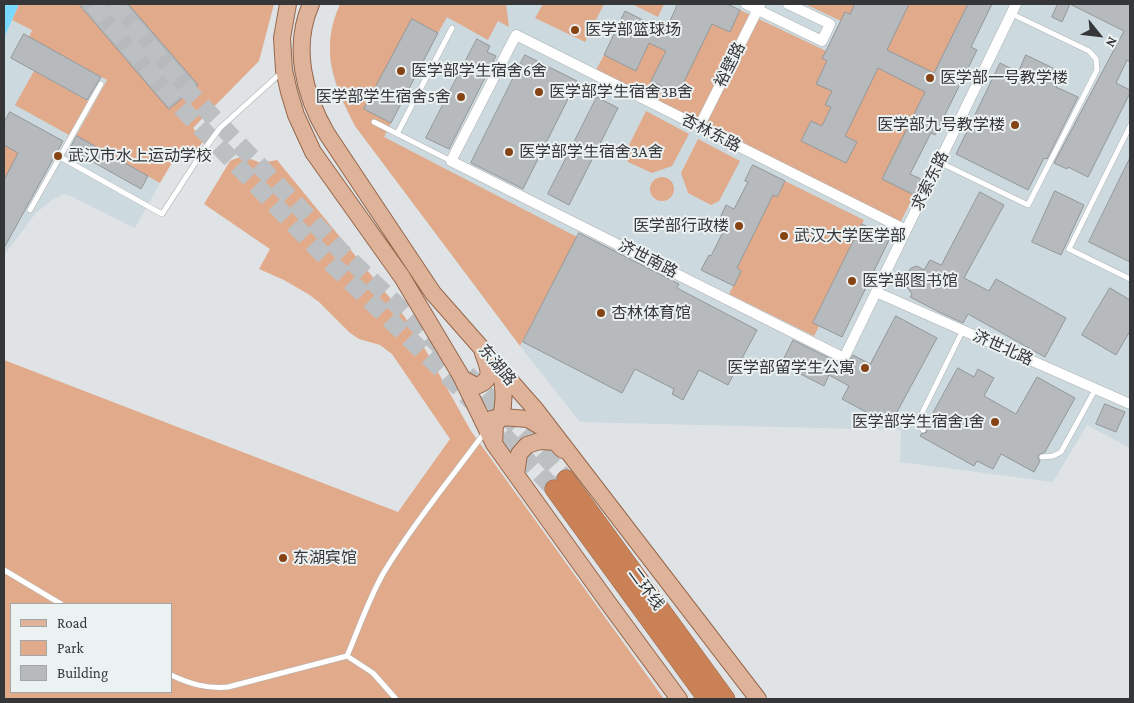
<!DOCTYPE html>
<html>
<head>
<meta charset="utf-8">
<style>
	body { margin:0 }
	#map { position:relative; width:1134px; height:703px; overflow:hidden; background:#dfe3e5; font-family:"Crimson Pro",serif }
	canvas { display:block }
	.frame { position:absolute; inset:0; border:5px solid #353637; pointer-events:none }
	.legend { position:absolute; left:10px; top:603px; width:162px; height:90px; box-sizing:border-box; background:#ecf1f2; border:1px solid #a3a6a7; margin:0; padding:6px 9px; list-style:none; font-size:15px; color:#353637 }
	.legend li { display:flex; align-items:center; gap:10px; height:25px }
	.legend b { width:25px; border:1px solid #a3a6a7 }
	.north { position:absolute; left:1074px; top:10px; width:50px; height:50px; -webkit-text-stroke:4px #ecf1f2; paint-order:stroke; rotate:119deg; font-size:14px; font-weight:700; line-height:20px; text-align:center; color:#353637 }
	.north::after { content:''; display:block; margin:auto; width:18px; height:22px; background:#353637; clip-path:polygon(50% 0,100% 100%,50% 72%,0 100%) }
</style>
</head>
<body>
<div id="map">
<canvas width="1134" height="703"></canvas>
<div class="frame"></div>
<ul class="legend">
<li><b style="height:6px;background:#dfb39a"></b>Road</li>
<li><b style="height:14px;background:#e1aa8a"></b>Park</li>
<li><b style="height:14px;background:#b6babc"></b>Building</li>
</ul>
<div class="north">N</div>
</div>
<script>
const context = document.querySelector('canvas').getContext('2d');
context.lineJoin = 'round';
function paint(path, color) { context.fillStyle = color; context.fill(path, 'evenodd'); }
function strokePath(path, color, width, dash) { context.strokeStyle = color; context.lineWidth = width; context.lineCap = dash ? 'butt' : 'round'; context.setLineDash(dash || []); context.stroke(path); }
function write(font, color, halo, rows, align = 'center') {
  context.font = font + ' "Crimson Pro","Noto Sans SC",serif'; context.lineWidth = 4; context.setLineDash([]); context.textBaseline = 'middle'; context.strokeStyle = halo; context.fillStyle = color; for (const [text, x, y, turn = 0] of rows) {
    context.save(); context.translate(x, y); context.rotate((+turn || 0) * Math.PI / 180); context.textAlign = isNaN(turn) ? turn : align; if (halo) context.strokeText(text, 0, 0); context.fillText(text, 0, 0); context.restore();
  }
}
const built = new Path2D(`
	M340 4H1130V448L1087 425 1053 482 900 462 901 430 580 422 520 346 355 126 337 90 330 62V40Z
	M12 20 32 30 29 37 107 80 77 136 160 183 135 228 73 197 64 194 52 200 36 213 4 255V93L6 89 4 83V38Z`);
const green = new Path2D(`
	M19 4H274L259 61 193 128 204 140 188 163 176 156 160 183 76 136 107 80 29 37 32 30 12 20Z
	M340 4H506L509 27 498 21 488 40 447 17 438 33 412 19 364 109 391 123 384 137 577 237 520 346 355 126C334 84 319 51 340 4Z
	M543 4H604L585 42 535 18Z
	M632 4H664L658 17Z
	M805 4H855L850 14 845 12 841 21Z
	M909 4H968L934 73 887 50Z
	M740 10 826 51 822 58 827 61 817 83 832 91 825 104 831 107 822 126 811 121 801 141 846 163 857 142 845 136 878 68 925 92 882 179 914 195 900 223 596 70 604 55 636 71 649 43 666 51 651 81 678 94 712 24 730 32Z
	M34 71 88 101 69 135 15 105Z
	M646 111 689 134 672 166 652 173 628 162 625 153Z
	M698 139 740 161 719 201 711 205 688 193 681 173Z
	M4 145 18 153 4 180Z
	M237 158H248L261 163 277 160 399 309 416 333 471 431 664 699H4V360L398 512 450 439 392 354 380 345 359 339 350 333 319 302 308 294 284 280 259 269 270 249 204 204 230 161ZM11 604H171V692H11Z
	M650 189a12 12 0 1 1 24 0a12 12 0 1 1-24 0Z
	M785 181 864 220 813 322 819 326 814 336 729 294 741 271 737 268 773 195 777 197Z`);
const water = new Path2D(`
	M4 4H19L4 38Z`);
const building = new Path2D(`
	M79 4H128L198 85 169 109Z
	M678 4H727L740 10 730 32 712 24 678 94 651 81 666 51 649 43 636 71 604 55 625 11 665 31Z
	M855 4H909L887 50 934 73 968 4H992L971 47 977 50 935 135 931 133 910 174 921 179 914 195 882 179 925 92 878 68 845 136 857 142 846 163 801 141 811 121 822 126 831 107 825 105 832 91 816 84 827 61 822 58 826 51 845 12 850 14Z
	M1058 4H1130V62L1127 60 1116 83 1130 90V93L1088 177 1068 167 1067 169 1054 163 1124 31 1070 4 1062 22 1052 17Z
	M412 19 438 33 391 123 364 109Z
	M24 34 101 77 87 100 11 58Z
	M477 39 490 46 487 52 496 56 449 149 426 138Z
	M525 55 577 81 523 189 471 163Z
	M1026 55 1063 73 1056 87 1078 97 1047 159 1044 158 1028 190 956 154 1000 63 1018 72Z
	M597 97 618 108 569 205 548 194Z
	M10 112 63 141 4 248V180L18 153 4 145V123Z
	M77 136 148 176 141 189 70 149Z
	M1130 158V262L1089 242Z
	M753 165 785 181 777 197 773 195 737 268 741 271 734 286 701 270 709 255 711 256 725 228 717 224 726 205 734 209 748 182 745 181Z
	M1055 191 1084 205 1061 255 1032 242Z
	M980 192 1004 205 964 278 989 291 996 279 1066 318 1045 357 968 314 963 323 939 312 910 297 912 294 904 283 906 275 911 268 917 266 924 270 930 260 941 265Z
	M862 224 890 238 842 337 813 323Z
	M579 233 679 284 677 288 757 330 728 385 699 370 683 400 672 394 674 389 635 369 622 393 523 342Z
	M1110 288 1130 300V331L1116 355 1082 335Z
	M896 316 937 338 890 425 842 399 849 386 829 375 824 386 781 364 793 340 841 364 846 365 853 355 870 364Z
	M958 368 974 377 978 369 994 378 984 396 1016 414 1037 377 1075 398 1045 452 1038 455V458L1040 461 1034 472 1001 454 993 469 977 461 974 466 920 436 921 434 927 432 926 426Z
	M1105 404 1125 412 1116 432 1096 424Z`);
const highwayTunnel = new Path2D(`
	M94 4 177 103 331 263 449 377 554 489
	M113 4 189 92 341 251 444 350
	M467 374 566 479`);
const lane = new Path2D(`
	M374 122 451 161
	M1130 126 1069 249 1130 279
	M397 134 452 28
	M60 157 162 214 203 151 220 128 282 72
	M939 162 1028 205 1097 70 1096 59 1089 51 1012 14
	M30 210 101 84
	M923 430 920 423 922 413 963 330
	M1042 457 1053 456 1061 452 1095 390
	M4 570 61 604
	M347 656C359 628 369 598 384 572 414 523 451 478 485 432
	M171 675C190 684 207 689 228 687L347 656 373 673 396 699`);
const street = new Path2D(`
	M746 4 822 41 830 24 788 4
	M699 127 760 5
	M906 230 516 35 451 161 844 358 1016 4
	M876 292 1130 404`);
const primary = new Path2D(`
	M288 4 282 38 284 70 289 92 296 115 313 152 402 277 461 376 494 444 609 604 679 699
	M311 4C292 47 304 95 327 134L433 293 536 410 758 699
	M463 379 476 386C495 380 488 367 483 353
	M491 419 501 417C505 400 504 387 500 370
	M494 444 495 425 501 417 528 419 548 431
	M516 474 519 454 527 445 540 441 555 442 563 450`);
const highway = new Path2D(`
	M566 479 726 699
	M554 489 707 699`);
const markers = [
	[575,30,5,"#864314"],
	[401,71,5,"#864314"],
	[930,78,5,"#864314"],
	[539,92,5,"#864314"],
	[461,97,5,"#864314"],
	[1015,125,5,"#864314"],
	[509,152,5,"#864314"],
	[58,156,5,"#864314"],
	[739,226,5,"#864314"],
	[784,236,5,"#864314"],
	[852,281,5,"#864314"],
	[601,313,5,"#864314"],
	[865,368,5,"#864314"],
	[995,422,5,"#864314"],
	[283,558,5,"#864314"]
];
const poiNames = [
	["医学部篮球场",585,30],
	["医学部学生宿舍6舍",411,71],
	["医学部一号教学楼",940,78],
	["医学部学生宿舍3B舍",549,92],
	["医学部学生宿舍5舍",451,97,"right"],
	["医学部九号教学楼",1005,125,"right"],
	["医学部学生宿舍3A舍",519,152],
	["武汉市水上运动学校",68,156],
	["医学部行政楼",729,226,"right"],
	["武汉大学医学部",794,236],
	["医学部图书馆",862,281],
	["杏林体育馆",611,313],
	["医学部留学生公寓",855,368,"right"],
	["医学部学生宿舍1舍",985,422,"right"],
	["东湖宾馆",293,558]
];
const streetNames = [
	["裕壁路",730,65,-63],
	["杏林东路",711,133,27],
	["求索东路",930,181,-64],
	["济世南路",648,259,27],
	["济世北路",1003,348,24],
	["东湖路",497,365,50],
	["二环线",646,589,54]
];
paint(built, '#ccd9de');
paint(green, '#e1aa8a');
paint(water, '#7ad9fe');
paint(building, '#b6babc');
strokePath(building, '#939799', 1);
strokePath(highwayTunnel, '#bdc0c2', 18, [18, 9]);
strokePath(lane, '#afb3b5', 6);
strokePath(street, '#afb3b5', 11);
strokePath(primary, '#96674b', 18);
strokePath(highway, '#96674b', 19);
strokePath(lane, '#fff', 5);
strokePath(street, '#fff', 10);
strokePath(primary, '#dfb39a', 16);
strokePath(highway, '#ca8156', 18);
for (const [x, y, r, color] of markers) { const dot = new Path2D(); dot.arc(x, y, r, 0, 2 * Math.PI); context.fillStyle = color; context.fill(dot); strokePath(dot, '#ecf1f2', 2); }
write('16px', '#353637', '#ecf1f2', poiNames, 'left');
write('16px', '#353637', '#ecf1f2', streetNames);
</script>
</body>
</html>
